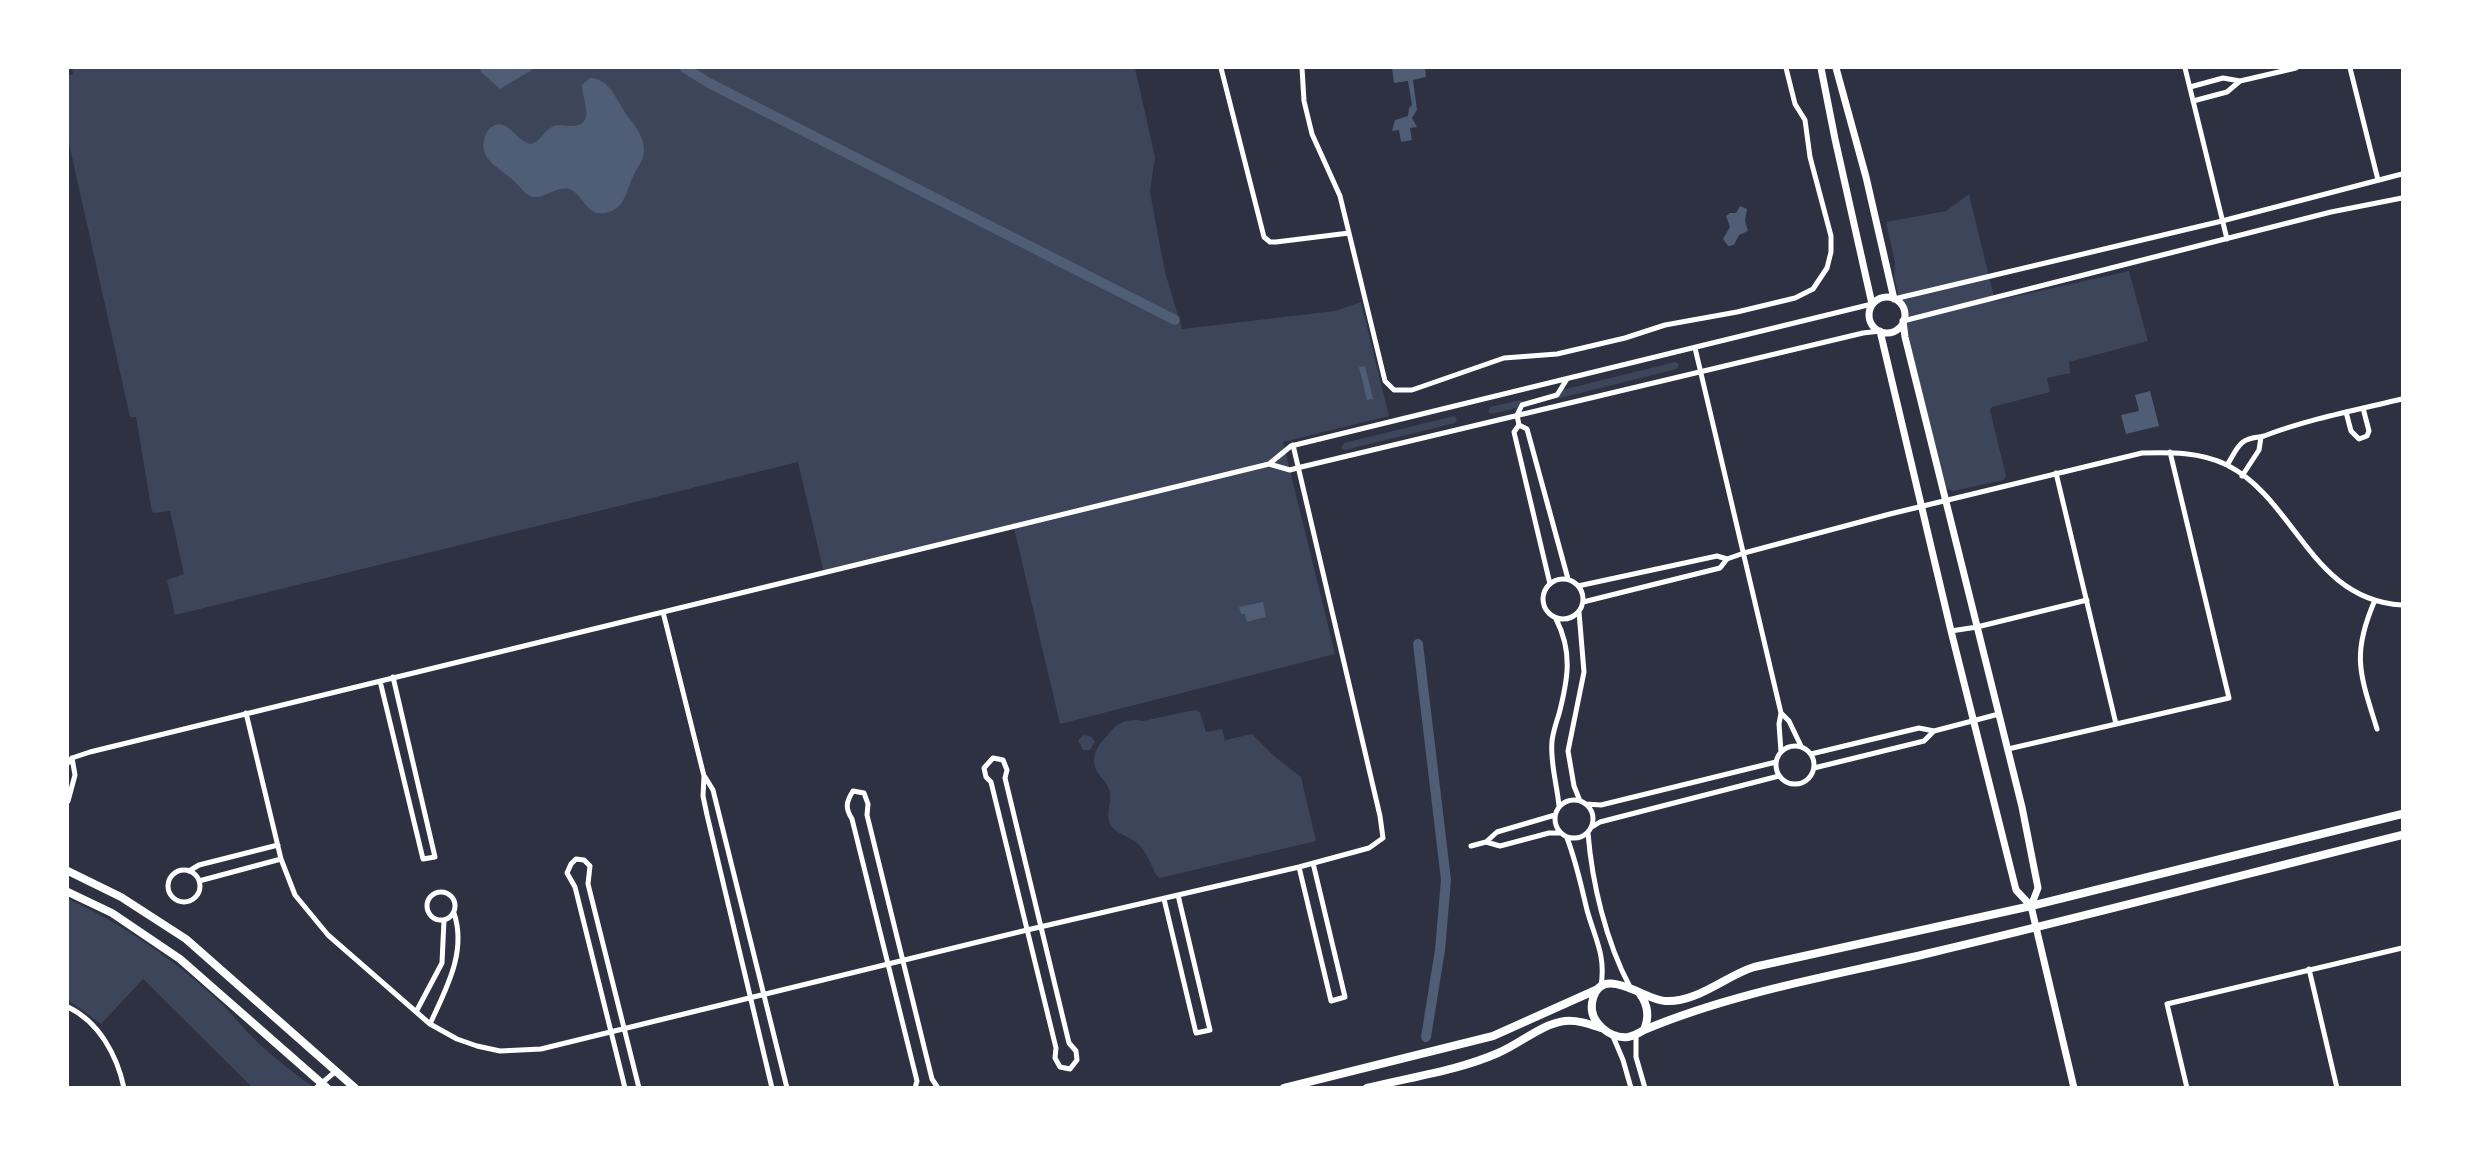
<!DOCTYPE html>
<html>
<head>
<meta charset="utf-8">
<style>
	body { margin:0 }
	#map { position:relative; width:2470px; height:1155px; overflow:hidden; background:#2d3142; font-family:"Titillium Web",sans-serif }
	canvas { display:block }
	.frame { position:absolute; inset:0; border:69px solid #fff; pointer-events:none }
</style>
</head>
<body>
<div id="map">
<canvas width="2470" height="1155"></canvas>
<div class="frame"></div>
</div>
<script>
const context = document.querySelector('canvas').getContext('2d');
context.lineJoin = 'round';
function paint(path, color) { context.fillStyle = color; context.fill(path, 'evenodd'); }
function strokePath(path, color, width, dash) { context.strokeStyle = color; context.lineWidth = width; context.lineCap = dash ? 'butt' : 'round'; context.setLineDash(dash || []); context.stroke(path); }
const green = new Path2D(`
	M72 68H1135L1155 157 1150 192 1165 272 1182 329 1335 311 1361 302 1389 416 1283 442 1335 654 1060 724 1014 528 824 573 798 462 175 615 167 580 184 574 170 511 153 513 151 507 136 417H130L68 139V76L73 74Z
	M1969 194 1995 301 2129 271 2148 341 2069 362 2070 373 2047 378 2050 392 1992 407 1990 410 2006 476 2004 480 1953 491 1947 489 1944 483 1894 277 1895 263 1886 222 1946 211Z
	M1675 362 1679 364 1677 369 1560 398 1555 394 1558 391Z
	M1520 400 1524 402 1522 407 1491 414 1488 412 1490 407Z
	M1454 416 1457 419 1455 423 1345 450 1341 448 1344 443Z
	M1194 710 1200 712 1206 732 1222 729 1225 740 1252 734 1274 756 1301 777 1316 841 1160 878 1156 875C1151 864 1146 851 1137 843 1130 837 1120 835 1113 828 1103 817 1112 805 1110 792 1107 779 1093 774 1094 759 1095 747 1103 741 1110 732 1118 721 1131 718 1143 721Z
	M1084 735 1092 737 1095 742 1090 750H1083L1078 740Z
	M68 899C125 925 176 961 222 1004 233 1015 242 1027 253 1038 272 1056 292 1072 313 1087H252L143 979 101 1024 68 1000Z`);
const water = new Path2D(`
	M480 68H535L500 89 481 72Z
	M1392 68H1425L1426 77 1413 80 1417 110 1412 118 1417 127 1410 128 1412 140 1401 142 1399 130 1392 131 1395 120 1408 116 1409 108 1412 105 1408 81 1394 83Z
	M590 78C611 78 618 105 630 119 637 128 644 138 644 151 644 159 639 165 635 172 627 187 626 210 605 213 585 216 584 194 569 189 557 186 545 198 534 197 525 196 522 188 516 183 501 167 472 159 488 130 506 113 513 139 530 144 541 142 542 132 552 127 558 124 564 126 571 126 597 126 582 100 582 85Z
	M1740 206 1747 209 1745 221 1748 231 1739 235 1734 245 1728 246 1723 239 1730 227 1726 216 1730 213H1736Z
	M1365 366 1373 399 1367 400 1359 367Z
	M2150 391 2159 426 2126 434 2121 415 2139 411 2135 395Z
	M1263 602 1266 617 1247 622 1245 614H1241L1239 607Z`);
const canal = new Path2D(`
	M685 68 709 83 1175 320
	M1418 644 1446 880 1440 950 1426 1037`);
const minor = new Path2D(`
	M1221 68 1264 237 1270 242H1276L1349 233
	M1302 68 1304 101 1312 134 1340 196 1385 381 1394 390H1412L1504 358 1557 354 1625 338 1665 325 1737 312 1795 298 1813 289 1827 268 1831 252V236L1810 157 1805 120 1795 104 1786 68
	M2185 68 2227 239
	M2350 68 2378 180
	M2240 81 2296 68
	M2190 87 2223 78 2240 81 2227 92 2193 101
	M1894 299 2222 221 2402 174
	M1903 321 2331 212 2402 198
	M1695 348 1781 713 1779 724 1781 752
	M2346 412 2351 431 2359 439 2367 436 2369 431 2363 408
	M1517 415 1519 425 1514 432 1550 584
	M1517 415 1522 405 1557 395 1567 379
	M1519 425 1527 429 1568 579
	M1269 464 1290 470 1297 468 1863 333 1880 331
	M2227 465C2232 458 2236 447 2243 442 2250 437 2257 438 2264 436 2309 419 2356 410 2402 399
	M2056 473 2116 724
	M2242 476 2259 450 2261 437
	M1543 599a20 20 0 1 1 40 0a20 20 0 1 1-40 0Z
	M1578 586 1717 556 1727 559
	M2375 600C2351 655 2360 674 2377 729
	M1583 602 1720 568 1727 559 1744 553 1890 514 2142 453C2170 452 2201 452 2227 465 2296 500 2311 600 2402 605
	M663 612 704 776 703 796 707 815 772 1088
	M1579 612 1584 672 1568 751 1574 786 1580 801
	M1556 619C1573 652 1568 679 1559 714 1556 723 1553 732 1552 741 1550 763 1557 784 1559 806
	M1951 631 1977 627 2087 600
	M380 681 423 859 435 857 393 677
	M246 713 281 859 295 895 328 935 430 1024 457 1039 477 1046 500 1051 541 1049 1027 930 1299 867 1369 848 1383 838 1380 816 1293 445
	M1781 713 1789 721 1801 746
	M1776 765a19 19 0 1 1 38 0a19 19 0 1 1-38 0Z
	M2008 749 2229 698 2170 452
	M1811 754 1919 728 1934 731
	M993 758 1003 760 1007 770 1005 778 1069 1043 1076 1051 1077 1060 1070 1069 1060 1067 1055 1058 1056 1048 991 782 986 777 984 768Z
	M68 763 72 758 90 752C482 654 876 562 1269 464L1291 446 1872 304
	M1814 768 1924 741 1934 731 1999 714
	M705 777 713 790 787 1088
	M1555 819a19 19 0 1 1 38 0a19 19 0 1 1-38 0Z
	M68 801 75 775 72 758
	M1586 804 1601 805 1776 762
	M1592 827 1600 822 1779 776
	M1588 833C1592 883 1606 942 1630 987
	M1567 838C1576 861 1581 885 1587 910 1595 939 1606 955 1601 986
	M1486 842 1497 832 1555 815
	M1471 846 1486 842 1500 846 1549 833H1559
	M1299 867 1331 1001 1345 997 1313 863
	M168 886a16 16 0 1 1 32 0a16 16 0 1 1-32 0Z
	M189 871 199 865 278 845
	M199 881 281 859
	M427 906a14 14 0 1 1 28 0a14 14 0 1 1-28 0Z
	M1164 899 1196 1033 1210 1030 1178 895
	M2309 969 2337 1088
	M68 1007C99 1022 117 1055 124 1088
	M416 1012 442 963 444 920
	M430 1024C446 989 467 952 454 913
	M1612 1034 1623 1060 1631 1088
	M1636 1034V1057L1645 1088
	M316 1088 336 1071
	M625 1088 575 887 567 873 571 864 576 859 584 860 590 866 588 884 639 1088
	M915 1088 917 1081 852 819C845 808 846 802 853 791L864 793 868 804 867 815 932 1079 938 1088
	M2187 1088 2167 1004 2402 948`);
const tertiary = new Path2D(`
	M1821 68 1835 139 1872 304
	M1836 68 1866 177 1894 299
	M1869 315a18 18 0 1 1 36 0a18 18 0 1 1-36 0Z
	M1903 321 1905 337 2022 807 2038 888 2031 906
	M1880 331 1951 631 2016 890 2031 906 2074 1088`);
const secondary = new Path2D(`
	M68 871 121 897 186 939 355 1088
	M68 892 112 913 180 959 327 1088
	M1640 994C1648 1005 1650 1016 1644 1030 1639 1033 1634 1036 1628 1037 1610 1039 1589 1022 1592 1003 1599 961 1644 1000 1665 1001 1697 1003 1725 976 1754 967L2031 906 2402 814
	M1644 1030C1737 991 1838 975 1934 952 2091 915 2246 874 2402 835
	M1284 1088 1493 1036 1598 989
	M1367 1088C1410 1077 1457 1071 1498 1053 1520 1044 1541 1024 1565 1021 1578 1020 1589 1024 1601 1028`);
paint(green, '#3c4559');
paint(water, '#4f5d75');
strokePath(canal, '#4f5d75', 10);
strokePath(minor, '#fff', 5);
strokePath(tertiary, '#fff', 7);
strokePath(secondary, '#fff', 8);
</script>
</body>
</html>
